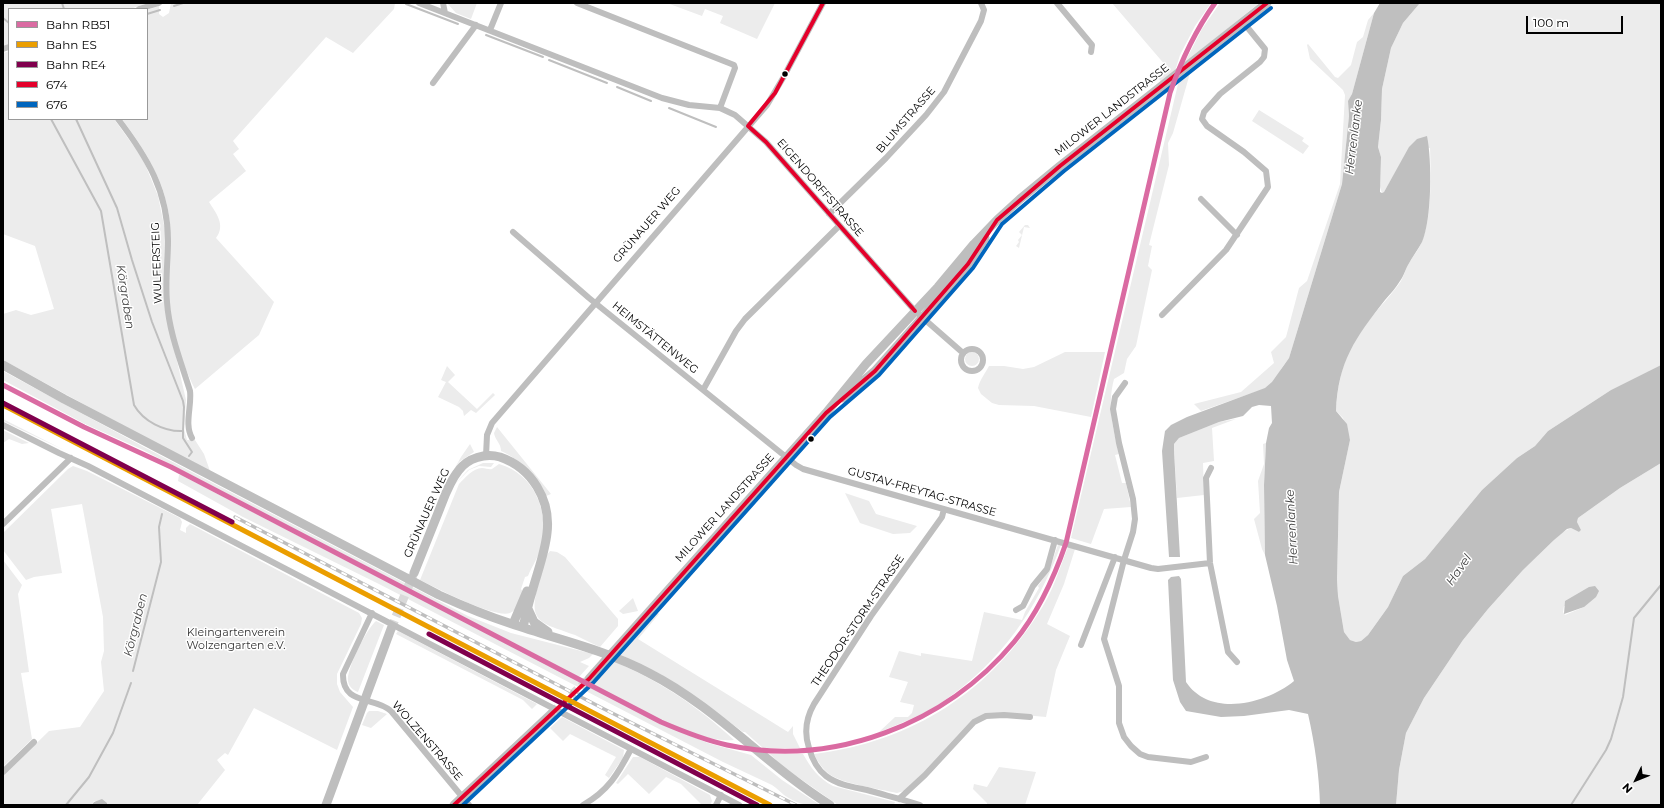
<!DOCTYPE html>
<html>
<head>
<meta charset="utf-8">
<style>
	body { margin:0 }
	#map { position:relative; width:1664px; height:808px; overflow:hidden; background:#fff; font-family:Montserrat,sans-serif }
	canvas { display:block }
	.frame { position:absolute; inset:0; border:4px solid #000; pointer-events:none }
	.legend { position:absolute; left:8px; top:8px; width:140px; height:112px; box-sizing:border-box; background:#fff; border:1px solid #999; margin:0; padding:5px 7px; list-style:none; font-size:12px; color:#000 }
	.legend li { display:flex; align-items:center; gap:8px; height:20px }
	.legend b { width:20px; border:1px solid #999 }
	.north { position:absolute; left:1616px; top:760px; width:40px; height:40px; -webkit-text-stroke:3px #fff; paint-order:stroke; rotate:227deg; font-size:11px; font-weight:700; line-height:16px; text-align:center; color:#000 }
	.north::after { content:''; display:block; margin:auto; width:14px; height:18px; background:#000; clip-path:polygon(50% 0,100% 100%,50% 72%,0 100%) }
	.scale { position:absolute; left:1526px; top:16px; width:97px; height:18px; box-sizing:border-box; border:2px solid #000; border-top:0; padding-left:5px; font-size:12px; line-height:14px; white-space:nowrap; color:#000; -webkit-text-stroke:3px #fff; paint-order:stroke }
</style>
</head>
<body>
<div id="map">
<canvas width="1664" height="808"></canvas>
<div class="frame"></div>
<ul class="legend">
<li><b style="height:5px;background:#da6ba2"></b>Bahn RB51</li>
<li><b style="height:5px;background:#eb9e00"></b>Bahn ES</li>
<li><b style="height:5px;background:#80004d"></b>Bahn RE4</li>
<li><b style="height:5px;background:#e4002b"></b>674</li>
<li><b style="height:5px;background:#0065bd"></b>676</li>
</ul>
<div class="north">N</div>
<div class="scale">100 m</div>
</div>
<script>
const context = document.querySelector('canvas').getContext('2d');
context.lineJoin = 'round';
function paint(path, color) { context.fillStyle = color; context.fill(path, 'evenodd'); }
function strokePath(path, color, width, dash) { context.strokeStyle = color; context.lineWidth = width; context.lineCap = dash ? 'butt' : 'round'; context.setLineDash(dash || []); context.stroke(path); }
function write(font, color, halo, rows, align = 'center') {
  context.font = font + ' Montserrat,sans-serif'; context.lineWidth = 3; context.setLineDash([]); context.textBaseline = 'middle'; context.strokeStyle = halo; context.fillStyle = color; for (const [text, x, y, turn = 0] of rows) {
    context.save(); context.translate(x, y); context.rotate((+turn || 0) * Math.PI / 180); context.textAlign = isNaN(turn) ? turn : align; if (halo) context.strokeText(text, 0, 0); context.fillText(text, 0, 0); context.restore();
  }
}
const green = new Path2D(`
	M3 3H149L130 9H9V45L3 47Z
	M171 3H395L394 9 353 53 326 37 233 141 239 149 233 154 246 171 209 202C216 213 226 225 216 238L274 302 259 335 195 389C183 366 170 325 169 299 167 267 174 236 167 205 160 172 141 145 122 119H147V10L159 6V14L163 17 169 13Z
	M447 3H477L471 19 456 13Z
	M667 3H775L757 39 720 23 723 16 705 9 702 16Z
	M1112 3H1211L1195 26 1180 55 1175 71 1161 82 1159 79 1149 87 1166 66Z
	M1220 3H1259L1184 64 1202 29Z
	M1420 3H1661V365L1611 390 1548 431 1535 446 1517 458 1482 490 1425 559 1403 576 1388 607 1368 635 1361 641 1356 642 1350 640 1344 632 1338 596 1337 580 1339 492 1350 440 1343 418 1336 411C1337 389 1341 369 1350 349 1360 326 1386 303 1401 281 1404 276 1405 270 1408 265 1412 257 1419 250 1422 241 1432 219 1431 172 1430 148L1410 147 1384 192 1382 193 1380 187 1381 157 1378 147 1381 120 1382 89 1391 48 1403 23Z
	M1374 13 1352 94 1348 102 1349 116 1342 184 1289 358 1281 369 1278 384 1201 411 1194 404 1241 392 1274 363 1271 352 1286 337 1299 288 1307 281 1340 184 1345 95 1343 90 1310 59 1307 45 1308 44 1335 77 1338 78 1351 65 1357 42 1363 37 1368 20Z
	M9 51V119H114L143 159 158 196 165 230 169 326 186 400 184 429 187 440H195L204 454 210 471 109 418 3 360V314L16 310 31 315 54 309 35 246 3 234V53Z
	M1190 73 1173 133 1168 143 1169 165 1149 245 1152 246 1148 266 1152 270 1136 346 1127 359 1124 373 1114 379C1107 406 1113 427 1119 454L1115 455 1122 483H1126L1131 507 1104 509 1091 544 1071 538 1178 84Z
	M1259 110 1304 138 1302 141 1309 146 1303 154 1252 121Z
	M1025 225H1028L1030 228 1024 227 1019 248 1016 246 1019 242 1018 240 1022 235 1019 232Z
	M1065 352H1105L1091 417 1034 406 999 405 992 403 981 394 978 388C980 379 985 374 989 366H1004L1023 369 1034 367Z
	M965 359a7 7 0 1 1 14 0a7 7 0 1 1-14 0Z
	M447 366 455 375 448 382 477 409 493 393 495 395 476 413 471 410 464 416 463 411 459 407 438 397 446 382 441 380Z
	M3 371 144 447 468 616 511 633 593 654 589 658 580 662 589 666 579 677 143 450 85 424 3 380Z
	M3 419 66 451 3 421Z
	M1236 419 1212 428 1214 461 1203 463 1204 495 1177 498 1174 451V444L1179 438 1219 422Z
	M497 427 551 494 546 496C532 477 524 461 501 451 501 443 495 440 494 433Z
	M3 430 29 443 22 444 9 439 3 443Z
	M1266 443 1264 485 1265 555 1262 549 1254 519 1260 513 1258 481 1264 464 1263 444Z
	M470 444 474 452 459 462 446 484 461 457Z
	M483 463H494L491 467 479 466 469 470 453 486 468 470Z
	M1661 463V805H1396L1399 770 1406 733 1424 698 1463 640 1488 609 1523 570 1561 533 1571 528 1579 532 1581 530 1577 522 1578 518 1620 488ZM1564 606 1584 607 1565 615 1563 612Z
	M499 464C535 474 550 513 541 548 538 558 532 566 528 576L525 577 521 589 523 592C520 599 518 610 510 613 496 619 436 588 420 580L459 484C465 478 473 468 482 468 486 468 489 470 492 469Z
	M73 466 87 471 180 518 182 522 180 530 186 533V528L190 524 359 613 362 618 361 624 337 674V684L340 692 353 707 337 750 254 708 228 755 225 753 217 760 225 770 197 805H107V803L94 801 92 805H3V776L49 731 80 727 104 691 101 662 104 651 103 617 82 504 51 509 62 573 34 577 26 580 3 550V533L68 469Z
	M179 475H181L661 724 708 743 751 755 782 780 820 805C804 805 797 804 784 795 780 792 777 788 772 785L723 762 379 584 243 517 178 481Z
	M845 493 869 501 876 514 917 526 910 533 893 534 860 523Z
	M1058 545H1061C1037 610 1001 661 944 701 924 715 900 723 878 733L895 717H908L912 713 914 705 900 702 908 682 889 677 899 651 921 656V653L972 661 984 612 1022 620 1025 612 1039 588 1038 586 1049 570Z
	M1068 547 1075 549 1064 584 1047 624 1070 636 1056 670 1046 717 1001 713 986 714 904 791 897 793C879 789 843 784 829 774 822 768 818 762 814 754 912 742 992 691 1043 606 1054 588 1060 567 1068 547Z
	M550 551 557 552 565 557 618 619V626L600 647C591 643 583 639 575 635 543 623 526 624 539 583 541 574 543 558 550 551Z
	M3 560 22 585 18 594 29 672 21 673 32 739 3 767Z
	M633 598 638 611 623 614 619 611Z
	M656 611 659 614 638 639 788 732 793 726V734L800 748H763L745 732H743L689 692 662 675 617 653Z
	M376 621 384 625 358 692C353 690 349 687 348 681 346 670 367 628 376 621Z
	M398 631 537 704 532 709 523 700 396 634Z
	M613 661C661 682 696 705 734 740 692 744 629 703 591 684Z
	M369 711H378L387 714 371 728 362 725 367 713Z
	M562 717 624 750 623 758 609 778 605 775 616 757 570 734 563 741 550 728Z
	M770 754H803C811 768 818 778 833 786L895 802 894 805H838L782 766Z
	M633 757H640L710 795 712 801 710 805H702L681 784 666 777 649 794 628 774 618 784 616 783Z
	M999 767 1036 772 1025 805H987V803L973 789 974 784 987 787Z`);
const water = new Path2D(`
	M1380 3H1420L1403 23 1391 48 1382 89 1381 120 1378 147 1381 157 1380 192 1382 193 1384 192 1409 147 1417 139 1427 136C1432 160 1432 220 1422 242 1418 250 1412 257 1408 265 1405 270 1404 276 1400 281 1396 288 1390 294 1385 300 1355 338 1338 362 1336 411L1347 424 1350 440 1339 492 1337 580 1338 596 1344 632 1350 640 1356 642 1361 641 1368 635 1388 607 1403 576 1425 559 1482 490 1517 458 1535 446 1548 431 1611 390 1661 365V463L1620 488 1578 518 1577 522 1581 530 1579 532 1571 528 1567 529 1554 540 1523 570 1488 609 1463 640 1424 698 1406 733 1399 770 1396 805H1320C1319 774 1315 745 1308 714L1289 710 1244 716 1221 717 1186 711 1180 702 1173 680 1168 580 1171 577 1179 576 1181 579 1186 682C1210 718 1266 704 1294 681L1287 660 1277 606 1265 555 1264 485 1266 443 1269 428 1272 423 1271 406 1259 405 1252 407 1243 416 1219 422 1179 438 1174 444V451L1180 557H1169L1162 451 1165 431 1171 425 1187 417 1265 388 1272 382 1289 358 1342 184 1349 116 1348 101 1352 94 1374 13Z
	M1595 586 1599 591 1596 597 1584 607 1564 614 1565 601 1589 587Z
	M102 799 107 803V805H92L94 802Z`);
const stream = new Path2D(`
	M62 3 64 9
	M406 4 458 24
	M174 6 183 3
	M147 14 160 10
	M3 18 9 23
	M486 35 543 57
	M549 60 607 83
	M617 87 651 101
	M669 108 716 127
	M51 119 101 211 134 405C143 421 164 432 183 431V438L192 452 189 456
	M76 119 117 208 132 260 152 322 183 401 184 407 183 431
	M133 671 161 562 159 527 162 514
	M66 805 89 777 113 733 131 683
	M1571 805 1606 750 1611 739 1623 697 1634 618 1661 585`);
const primaryTunnel = new Path2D(`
	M391 629 413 575
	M551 714 589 679`);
const street = new Path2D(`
	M419 3 662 98 689 105 720 108 735 115 766 142 915 311 963 353
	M443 3 445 13
	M577 3 734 65 735 68 720 108
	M1057 3 1092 45 1091 52
	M139 9 159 3
	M490 30 501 3
	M3 49 9 47
	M433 83 476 25
	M118 119C147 157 168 191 168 241 168 261 165 282 167 302 169 332 181 362 190 391 192 406 184 424 192 438
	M1201 199 1237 235
	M829 214 886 158 926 115 944 92 981 21 984 10 981 3
	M513 232 589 298 796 465 803 469 1151 568 1158 569 1210 563
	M1162 315 1226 250 1268 187 1266 171 1244 152 1207 126 1202 119 1204 112 1220 94 1260 62 1264 57 1265 49 1243 22
	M961 360a11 11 0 1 1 22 0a11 11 0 1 1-22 0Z
	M1125 383 1115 397 1113 409 1119 443 1133 499 1135 519 1133 532 1124 560 1104 639 1119 686V723L1124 737 1131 746 1140 754 1148 757 1191 762 1206 757
	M703 390 736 331 745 319 839 226
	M3 425 59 453 88 466 739 805
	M486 456 487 435 492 423 767 105 783 78 823 3
	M1211 468 1206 478 1210 563 1228 652 1237 662
	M3 524 71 458
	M1016 610 1023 606 1033 586 1047 569 1055 540
	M372 613 343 674C342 706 375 696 391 711L469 805
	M1081 645 1115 557
	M3 772 34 742
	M899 799 925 775 974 722 986 716 1004 715 1030 717
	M583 805C608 791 618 774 631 749
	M716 805 721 795
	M920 805C902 799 884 795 867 790 853 787 838 785 826 776 817 769 812 759 809 748 804 733 806 718 814 704L871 616 942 517 944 509`);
const primary = new Path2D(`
	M3 365 64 399 439 595C463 606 487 616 512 624 559 640 606 650 649 673 716 707 766 765 830 805
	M843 398 875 371 922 318 968 264 985 238
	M414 573C423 551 431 530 440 508 445 495 450 481 459 470 468 458 485 453 500 457 532 468 551 500 547 533 545 553 537 573 532 592 528 604 526 616 523 627
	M528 609 534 622 548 632
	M513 624 527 591
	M589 679 826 413 866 364 938 287 974 244 997 220 1020 199 1060 166 1267 3
	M326 805 391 629
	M454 805 551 714`);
const rail = new Path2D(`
	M235 517 604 709 796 805`);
const bus1 = new Path2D(`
	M823 3 775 93 748 126 766 142 915 311
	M454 805 589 679 826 413 875 371 968 264 997 220 1060 166 1267 3`);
const bus2 = new Path2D(`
	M463 805 593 683 830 417 879 375 973 268 1002 224 1064 171 1271 8`);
const rail1 = new Path2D(`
	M3 385 84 427 171 467 661 722C682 731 704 740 727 745 833 768 946 724 1014 642 1038 613 1054 578 1066 543L1170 93C1181 61 1195 31 1215 3`);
const rail2 = new Path2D(`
	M3 405 770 805`);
const rail3 = new Path2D(`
	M3 403 232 522
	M429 634 757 805`);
const markers = [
	[785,74,3.5,"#000"],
	[811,439,3.5,"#000"]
];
const streetNames = [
	["MILOWER LANDSTRASSE",1112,110,-38],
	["BLUMSTRASSE",906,120,-49],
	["EIGENDORFFSTRASSE",820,188,49],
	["GRÜNAUER WEG",647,225,-49],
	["WULFERSTEIG",157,263,-92],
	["HEIMSTÄTTENWEG",655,338,39],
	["GUSTAV-FREYTAG-STRASSE",922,492,16],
	["MILOWER LANDSTRASSE",725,508,-48],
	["GRÜNAUER WEG",427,513,-66],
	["THEODOR-STORM-STRASSE",858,621,-56],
	["WOLZENSTRASSE",427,741,49]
];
const parkNames = [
	["Kleingartenverein",236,633],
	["Wolzengarten e.V.",236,646]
];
const waterNames = [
	["Herrenlanke",1354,137,-83],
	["Körgraben",125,297,81],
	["Herrenlanke",1292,527,-93],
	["Havel",1459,570,-55],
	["Körgraben",136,625,-76]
];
paint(green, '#ececec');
paint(water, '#bfbfbf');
strokePath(stream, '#bfbfbf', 2);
strokePath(primaryTunnel, '#d9d9d9', 9, [9, 4.5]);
strokePath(street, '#bebebe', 6);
strokePath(primary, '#bebebe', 9);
strokePath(rail, '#bebebe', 3.5);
strokePath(rail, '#fff', 2, [6]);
strokePath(bus1, '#e4002b', 4);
strokePath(bus2, '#0065bd', 4);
strokePath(rail1, '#da6ba2', 5);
strokePath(rail2, '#eb9e00', 5);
strokePath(rail3, '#80004d', 5);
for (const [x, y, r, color] of markers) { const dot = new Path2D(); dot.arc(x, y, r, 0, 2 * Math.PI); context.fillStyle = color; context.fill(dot); strokePath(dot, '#fff', 1.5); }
write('11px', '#000', '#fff', streetNames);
write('11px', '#333', '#fff', parkNames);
write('italic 12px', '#444', '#fff', waterNames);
</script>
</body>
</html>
